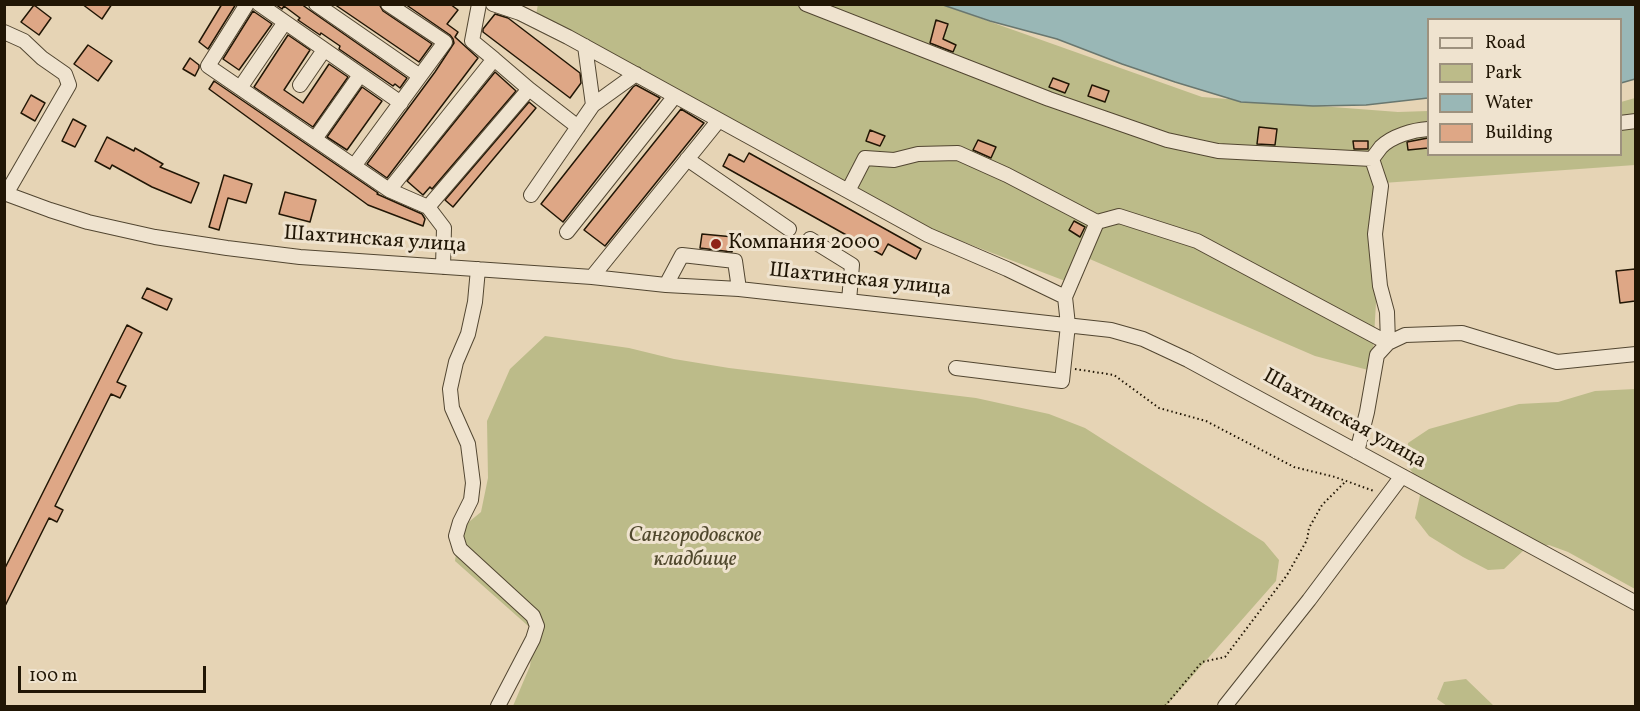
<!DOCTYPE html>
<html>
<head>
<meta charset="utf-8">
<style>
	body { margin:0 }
	#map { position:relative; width:1640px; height:711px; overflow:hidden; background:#e6d4b5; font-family:Vollkorn,serif }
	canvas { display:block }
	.frame { position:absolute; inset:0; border:6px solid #211605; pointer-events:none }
	.legend { position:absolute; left:1427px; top:18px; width:195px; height:138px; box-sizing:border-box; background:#efe3cf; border:2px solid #9d917e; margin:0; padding:8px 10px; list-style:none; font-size:18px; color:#211605 }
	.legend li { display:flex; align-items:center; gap:12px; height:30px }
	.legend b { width:30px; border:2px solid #9d917e }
	.scale { position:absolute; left:18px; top:666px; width:188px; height:27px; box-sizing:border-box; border:3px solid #211605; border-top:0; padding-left:8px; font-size:18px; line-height:21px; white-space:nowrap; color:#211605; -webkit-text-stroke:4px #efe3cf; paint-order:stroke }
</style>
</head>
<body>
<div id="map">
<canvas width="1640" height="711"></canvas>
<div class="frame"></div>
<ul class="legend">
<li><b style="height:8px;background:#efe3cf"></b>Road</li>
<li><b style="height:16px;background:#bcbb89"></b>Park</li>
<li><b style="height:16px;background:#99b7b6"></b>Water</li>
<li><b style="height:16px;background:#dea786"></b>Building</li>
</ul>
<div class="scale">100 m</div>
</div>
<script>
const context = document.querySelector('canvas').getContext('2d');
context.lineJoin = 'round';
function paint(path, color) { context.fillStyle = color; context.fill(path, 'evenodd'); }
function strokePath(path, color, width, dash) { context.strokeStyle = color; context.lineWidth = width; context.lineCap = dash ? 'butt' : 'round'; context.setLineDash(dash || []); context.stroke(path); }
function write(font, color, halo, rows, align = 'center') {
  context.font = font + ' Vollkorn,serif'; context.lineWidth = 6; context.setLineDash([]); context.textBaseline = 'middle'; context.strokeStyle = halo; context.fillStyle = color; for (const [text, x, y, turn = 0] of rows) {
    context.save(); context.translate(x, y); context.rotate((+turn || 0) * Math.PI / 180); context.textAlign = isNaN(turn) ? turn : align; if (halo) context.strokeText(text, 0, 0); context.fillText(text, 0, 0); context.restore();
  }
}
const green = new Path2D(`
	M538 4 943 5 1202 97 1398 112 1428 111V154H1620L1621 102 1635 98V165L1383 183 1372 371 1315 356 1085 257 1073 284 935 231 536 15Z
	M545 336 629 348 674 359 729 368 976 398 1049 414 1085 428 1264 542 1279 560 1276 581 1166 706H513L530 666 535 632 455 561 459 530 481 512 488 478 487 421 510 369Z
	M1635 389V589L1568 552 1549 545 1526 548 1504 569 1488 570 1463 557 1429 536 1415 518 1422 486 1407 465 1408 443 1429 429 1519 404 1558 402 1595 391Z
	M1466 679 1494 706H1447L1437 699 1444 682Z`);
const water = new Path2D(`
	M943 5H1635V79L1621 83 1620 20H1428V98L1366 105 1313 106 1241 102 1175 82 1122 64 1057 39 990 21Z`);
const building = new Path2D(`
	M82 4H112L102 19Z
	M222 4H236L208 49 199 42Z
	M275 4H301L407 78 400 88 395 84 393 86 339 49 340 46 321 33 320 35 298 20 300 18 284 6 282 9Z
	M334 4H379L383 11 432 44 419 62Z
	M405 4H450L458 10 447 24 458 32 455 37 478 58 387 178 367 164 435 72 454 43 453 39 450 35Z
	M34 5 51 18 39 35 21 22Z
	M253 11 272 24 239 70 223 59Z
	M495 14 508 18 580 73 581 83 570 98 483 32V29Z
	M936 20 948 24 943 39 956 45 953 52 930 43Z
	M288 35 310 50 284 90 303 103 329 64 348 77 313 127 254 87Z
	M88 45 112 61 98 81 74 64Z
	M190 58 199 65V68L195 76 183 69Z
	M495 72 516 91 432 189 430 187 423 195 407 181Z
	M1053 78 1069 84 1065 93 1049 87Z
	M214 81 378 193 377 194 422 214 425 219 423 226 368 205 209 89Z
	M636 85 660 98 563 222 541 204 633 87Z
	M1092 85 1109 91 1105 102 1088 96Z
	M362 87 382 101 347 150 327 137Z
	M31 95 45 103 35 121 21 113Z
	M529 102 536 108 453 207 445 200Z
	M681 109 704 123 605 246 584 230Z
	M73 119 86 126 75 147 62 141Z
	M1259 127 1277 129 1275 145 1257 144Z
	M870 130 885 136 880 146 866 141Z
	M107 137 134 151 135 148 163 164 160 167 199 183 191 203 152 187 112 165 110 169 95 161Z
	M1428 138V148L1408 150 1407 142Z
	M978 140 996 147 991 158 973 150Z
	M1353 141H1368V149H1354Z
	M749 153 921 249 916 259 888 244 882 255 723 166 729 154 744 162Z
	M224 175 252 184 246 203 228 198 219 230 209 227Z
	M285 192 316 200 310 222 279 214Z
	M1074 221 1085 227 1080 237 1069 230Z
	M702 234 734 237 732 252 700 248Z
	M1635 269V301L1620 303 1616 271Z
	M147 288 172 299 167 310 142 298Z
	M127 325 142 333 117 382 126 386 120 398 111 394 55 506 63 510 57 522 49 518 4 608V570Z`);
const path = new Path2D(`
	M1075 369 1114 375 1159 408 1206 421 1294 467 1335 477 1374 491
	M1165 706 1202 662 1225 657 1287 575 1307 540 1309 528 1322 505 1346 481`);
const minor = new Path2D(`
	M247 4 208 66 354 166
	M259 4 401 103
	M316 4 420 76
	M388 4 445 42 354 166 389 190
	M479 4 472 41 494 59
	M493 4 520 13 568 37 928 235 1007 269 1065 297 1068 325 1062 381 956 368
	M806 4 1049 99 1167 140 1218 151 1372 159C1375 155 1378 151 1381 147 1392 136 1413 130 1428 129
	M4 32 24 41 42 58 65 74 69 85 6 194
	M585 46 593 105
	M300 85 324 50
	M240 88 285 22
	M1620 123 1636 121
	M315 139 360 75
	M687 159 789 229
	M848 191 865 158 894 160 918 154 958 153 1007 175 1097 222
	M4 193 50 210 88 222 155 237 227 248 300 257 592 277 666 285 739 289 1111 330 1143 339 1188 360 1636 603
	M531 195 593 105 636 74
	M428 207 389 190 494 59 529 89
	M567 232 675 96
	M810 239 852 265 849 301
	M443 267 444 228 428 207 529 89 578 127
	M478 269 475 302 468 334 456 362 450 389 452 408 468 444 473 483 471 500 460 522 456 536 460 549 533 616 537 626 533 639 498 706
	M592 277 719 120
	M666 285 682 255 735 261 739 289
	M1065 297 1097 222 1119 216 1197 241 1388 343 1405 335 1462 333 1557 362 1636 354
	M1357 452 1367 412 1377 355 1388 343 1387 312 1380 286 1375 234 1381 186 1372 159
	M1225 706 1309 600 1402 476`);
const markers = [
	[716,244,6,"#8f2418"]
];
const streetNames = [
	["Шахтинская улица",375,241,4],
	["Шахтинская улица",860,281,6],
	["Шахтинская улица",1344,420,29]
];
const poiNames = [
	["Компания 2000",728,244]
];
const parkNames = [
	["Сангородовское",695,537],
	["кладбище",695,561]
];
paint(green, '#bcbb89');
paint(water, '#99b7b6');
strokePath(water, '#69776f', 1.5);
paint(building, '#dea786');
strokePath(building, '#211605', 1.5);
strokePath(minor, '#524631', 16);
strokePath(path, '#211605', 2, [1.5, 3]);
strokePath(minor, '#efe3cf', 14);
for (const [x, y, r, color] of markers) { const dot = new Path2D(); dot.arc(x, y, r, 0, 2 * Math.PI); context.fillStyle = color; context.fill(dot); strokePath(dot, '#efe3cf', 2); }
write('21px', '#211605', '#efe3cf', streetNames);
write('21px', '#211605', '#efe3cf', poiNames, 'left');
write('italic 21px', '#50482d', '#efe3cf', parkNames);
</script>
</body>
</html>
